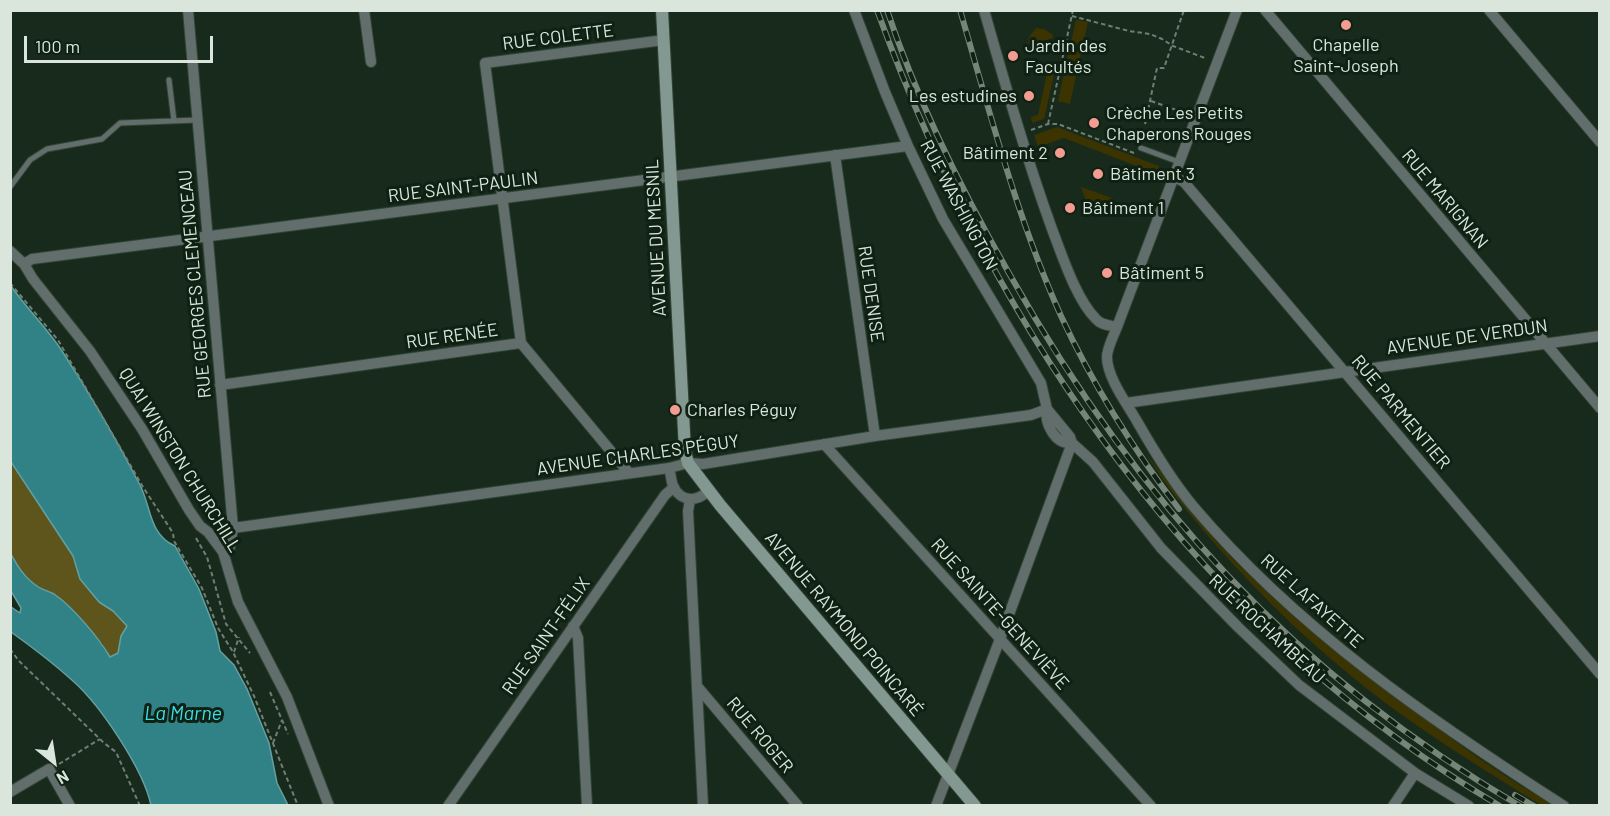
<!DOCTYPE html>
<html>
<head>
<meta charset="utf-8">
<style>
	body { margin:0 }
	#map { position:relative; width:1610px; height:816px; overflow:hidden; background:#172a1c; font-family:Barlow,sans-serif }
	canvas { display:block }
	.frame { position:absolute; inset:0; border:12px solid #dae6dc; pointer-events:none }
	.north { position:absolute; left:24px; top:732px; width:60px; height:60px; -webkit-text-stroke:4px #0e2113; paint-order:stroke; rotate:150deg; font-size:16px; font-weight:700; line-height:24px; text-align:center; color:#dae6dc }
	.north::after { content:''; display:block; margin:auto; width:21px; height:27px; background:#dae6dc; clip-path:polygon(50% 0,100% 100%,50% 72%,0 100%) }
	.scale { position:absolute; left:24px; top:36px; width:189px; height:27px; box-sizing:border-box; border:3px solid #dae6dc; border-top:0; padding-left:8px; font-size:18px; line-height:21px; white-space:nowrap; color:#dae6dc; -webkit-text-stroke:4px #0e2113; paint-order:stroke }
</style>
</head>
<body>
<div id="map">
<canvas width="1610" height="816"></canvas>
<div class="frame"></div>
<div class="north">N</div>
<div class="scale">100 m</div>
</div>
<script>
const context = document.querySelector('canvas').getContext('2d');
context.lineJoin = 'round';
function paint(path, color) { context.fillStyle = color; context.fill(path, 'evenodd'); }
function strokePath(path, color, width, dash) { context.strokeStyle = color; context.lineWidth = width; context.lineCap = dash ? 'butt' : 'round'; context.setLineDash(dash || []); context.stroke(path); }
function write(font, color, halo, rows, align = 'center') {
  context.font = font + ' Barlow,sans-serif'; context.lineWidth = 6; context.setLineDash([]); context.textBaseline = 'middle'; context.strokeStyle = halo; context.fillStyle = color; for (const [text, x, y, turn = 0] of rows) {
    context.save(); context.translate(x, y); context.rotate((+turn || 0) * Math.PI / 180); context.textAlign = isNaN(turn) ? turn : align; if (halo) context.strokeText(text, 0, 0); context.fillText(text, 0, 0); context.restore();
  }
}
const green = new Path2D(`
	M1076 20 1088 22 1077 71 1065 68Z
	M1036 28 1044 29 1053 35V38L1028 45 1029 37Z
	M1064 73 1076 76 1070 104 1058 101Z
	M1047 74 1054 75 1044 119 1032 123 1031 117 1038 115Z
	M1057 127 1159 166 1157 174 1064 138 1038 147 1034 135Z
	M1081 187 1112 198 1105 217 1090 212Z
	M1146 453C1177 494 1208 536 1246 572 1299 624 1358 670 1418 714 1461 746 1506 779 1554 805H1541C1489 773 1437 741 1388 705 1323 656 1262 599 1209 537 1186 510 1163 483 1146 453Z`);
const forest = new Path2D(`
	M10 462 73 556 80 579 99 602 113 611 127 626 121 636 118 653 110 657 102 643 55 595 38 587 22 573 11 554Z`);
const water = new Path2D(`
	M11 286C27 309 47 328 62 351 90 394 116 439 140 485 151 506 149 535 175 546L199 589 216 632 220 651 234 665 247 689 269 743 277 783 288 805H151C143 769 101 706 73 681 53 663 32 647 11 632V607L20 613 21 608 11 591V554C18 567 25 578 37 586 42 590 49 591 54 594 72 606 99 638 110 657L118 653 121 636 127 626 113 611 99 602 80 579 73 556 11 462Z`);
const path = new Path2D(`
	M1072 16 1129 31 1150 34 1162 39 1173 46 1205 58
	M1151 101 1185 113
	M1048 124 1073 10
	M1145 124 1157 68H1164L1184 10
	M1031 130 1048 124H1058L1134 153
	M10 283 58 340 143 487 173 533 174 541 202 588 218 628 233 652 254 696 298 806
	M196 538 207 557 226 624 250 653
	M10 649 19 661 104 743 116 752 140 806
	M234 652 239 637
	M270 692 288 734
	M273 743 282 720
	M59 764 100 739`);
const lane = new Path2D(`
	M169 80 174 121
	M1141 148 1179 162
	M10 187 30 160 47 149 102 139 120 123 197 120`);
const street = new Path2D(`
	M188 10 233 528 230 547 223 552
	M364 10 371 62
	M854 10 885 92 908 146 943 219 1041 383 1047 409 1070 437 1072 443 1093 462 1161 548 1238 627 1299 685 1415 773 1469 806
	M984 10C1005 84 1026 157 1052 229 1062 255 1076 299 1096 319 1101 325 1109 325 1117 327
	M1237 10 1117 327C1114 335 1107 348 1107 357 1107 378 1128 405 1138 423 1154 451 1172 481 1193 506 1297 629 1430 720 1564 806
	M1265 10 1600 408
	M1489 10 1600 142
	M835 155 875 436
	M1173 176 1184 182 1600 674
	M10 251 24 264 33 279 90 351 142 429 189 510 200 526 208 532 223 552 238 602 287 697 329 806
	M24 264 32 259 908 146
	M521 343 485 63 664 40
	M220 385 521 343 629 473
	M1126 403 1600 336
	M1047 409C1044 423 1055 445 1072 443
	M824 444 1151 806
	M669 468C671 474 671 483 674 488 683 503 698 501 708 491
	M690 500 688 511 703 806
	M233 528 669 468 688 463 703 464 875 436 1031 415 1047 409
	M573 626 578 638 587 806
	M697 686 798 806
	M10 792 49 769 70 806
	M448 806 665 495 674 487
	M936 806 1000 639 1072 443
	M1393 806 1415 773`);
const secondary = new Path2D(`
	M662 10 685 451 688 463 720 505 975 806`);
const rail = new Path2D(`
	M877 10C995 334 1199 629 1500 806
	M887 10C918 103 962 191 1010 275 1138 502 1294 674 1520 806
	M960 10C990 113 1017 218 1061 316 1093 385 1133 449 1179 509
	M1515 795 1534 806`);
const markers = [
	[1346,25,6,"#f59c92"],
	[1013,56,6,"#f59c92"],
	[1029,96,6,"#f59c92"],
	[1094,123,6,"#f59c92"],
	[1060,153,6,"#f59c92"],
	[1098,174,6,"#f59c92"],
	[1070,208,6,"#f59c92"],
	[1107,273,6,"#f59c92"],
	[675,410,6,"#f59c92"]
];
const streetNames = [
	["RUE COLETTE",558,37,-7],
	["RUE SAINT-PAULIN",463,187,-7],
	["RUE MARIGNAN",1445,199,50],
	["RUE WASHINGTON",959,205,62],
	["AVENUE DU MESNIL",656,238,-93],
	["RUE GEORGES CLEMENCEAU",195,284,-95],
	["RUE DENISE",871,294,82],
	["RUE RENÉE",452,336,-8],
	["AVENUE DE VERDUN",1467,337,-8],
	["RUE PARMENTIER",1401,412,50],
	["AVENUE CHARLES PÉGUY",638,455,-8],
	["QUAI WINSTON CHURCHILL",180,460,58],
	["RUE LAFAYETTE",1312,601,42],
	["RUE SAINTE-GENEVIÈVE",1000,614,48],
	["AVENUE RAYMOND POINCARÉ",844,624,50],
	["RUE ROCHAMBEAU",1267,629,43],
	["RUE SAINT-FÉLIX",546,636,-55],
	["RUE ROGER",760,735,50]
];
const poiNames = [
	["Chapelle",1346,45,"center"],
	["Saint-Joseph",1346,66,"center"],
	["Jardin des",1025,46],
	["Facultés",1025,67],
	["Les estudines",1017,96,"right"],
	["Crèche Les Petits",1106,113],
	["Chaperons Rouges",1106,134],
	["Bâtiment 2",1048,153,"right"],
	["Bâtiment 3",1110,174],
	["Bâtiment 1",1082,208],
	["Bâtiment 5",1119,273],
	["Charles Péguy",687,410]
];
const waterNames = [
	["La Marne",183,713]
];
paint(green, '#3b3401');
paint(forest, '#5d551c');
paint(water, '#318287');
strokePath(water, '#64a0a0', 1.5);
strokePath(lane, '#324437', 7);
strokePath(street, '#324437', 12);
strokePath(secondary, '#324437', 14);
strokePath(path, '#6f7f73', 2, [4.5, 3]);
strokePath(lane, '#626e6b', 5);
strokePath(street, '#626e6b', 10);
strokePath(secondary, '#849892', 12);
strokePath(rail, '#758578', 6);
strokePath(rail, '#0e2113', 4, [11]);
for (const [x, y, r, color] of markers) { const dot = new Path2D(); dot.arc(x, y, r, 0, 2 * Math.PI); context.fillStyle = color; context.fill(dot); strokePath(dot, '#0e2113', 2); }
write('18px', '#dae6dc', '#0e2113', streetNames);
write('18px', '#dae6dc', '#0e2113', poiNames, 'left');
write('italic 20px', '#3ddbe5', '#0e2113', waterNames);
</script>
</body>
</html>
